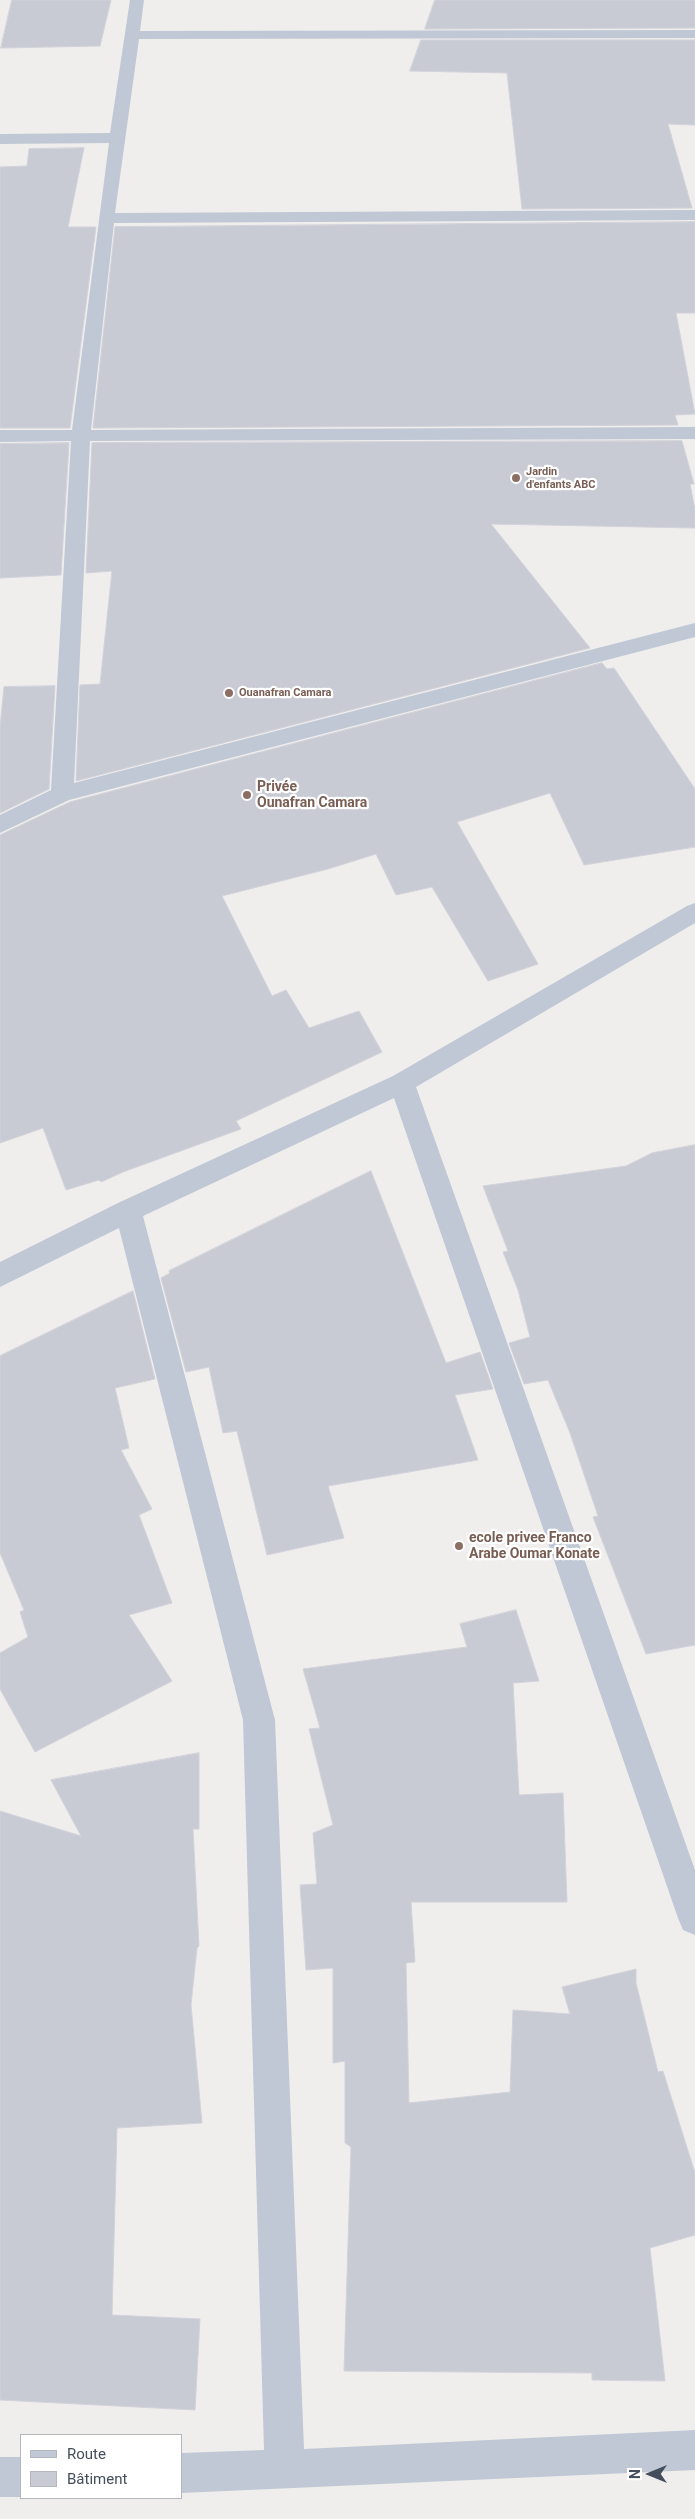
<!DOCTYPE html>
<html>
<head>
<meta charset="utf-8">
<style>
	body { margin:0 }
	#map { position:relative; width:695px; height:2519px; overflow:hidden; background:#f0eded; font-family:Roboto,sans-serif }
	canvas { display:block }
	.legend { position:absolute; left:20px; top:2434px; width:162px; height:65px; box-sizing:border-box; background:#fff; border:1px solid #b4b8be; margin:0; padding:6px 9px; list-style:none; font-size:15px; color:#444e5c }
	.legend li { display:flex; align-items:center; gap:10px; height:25px }
	.legend b { width:25px; border:1px solid #b4b8be }
	.north { position:absolute; left:625px; top:2449px; width:50px; height:50px; -webkit-text-stroke:4px #fff; paint-order:stroke; rotate:270deg; font-size:14px; font-weight:700; line-height:20px; text-align:center; color:#444e5c }
	.north::after { content:''; display:block; margin:auto; width:18px; height:22px; background:#444e5c; clip-path:polygon(50% 0,100% 100%,50% 72%,0 100%) }
</style>
</head>
<body>
<div id="map">
<canvas width="695" height="2519"></canvas>
<ul class="legend">
<li><b style="height:6px;background:#bfc8d4"></b>Route</li>
<li><b style="height:14px;background:#c9cbd4"></b>Bâtiment</li>
</ul>
<div class="north">N</div>
</div>
<script>
const context = document.querySelector('canvas').getContext('2d');
context.lineJoin = 'round';
function paint(path, color) { context.fillStyle = color; context.fill(path, 'evenodd'); }
function strokePath(path, color, width, dash) { context.strokeStyle = color; context.lineWidth = width; context.lineCap = dash ? 'butt' : 'round'; context.setLineDash(dash || []); context.stroke(path); }
function write(font, color, halo, rows, align = 'center') {
  context.font = font + ' Roboto,sans-serif'; context.lineWidth = 4.5; context.setLineDash([]); context.textBaseline = 'middle'; context.strokeStyle = halo; context.fillStyle = color; for (const [text, x, y, turn = 0] of rows) {
    context.save(); context.translate(x, y); context.rotate((+turn || 0) * Math.PI / 180); context.textAlign = isNaN(turn) ? turn : align; if (halo) context.strokeText(text, 0, 0); context.fillText(text, 0, 0); context.restore();
  }
}
const building = new Path2D(`
	M12 0H111L100 46 1 48Z
	M435 0H695V28L425 29Z
	M421 40H695V125L668 124 692 208 522 209 507 73 410 71Z
	M84 148 68 227H96L70 428H0V167L27 166 29 149Z
	M695 222V313H676L695 414 675 415 678 425 93 428 115 227Z
	M682 441 694 484H690L695 510V528L491 524 590 648 76 781 80 685 100 684 112 571 86 573 92 443Z
	M69 443 61 575 0 578V444Z
	M602 663 607 669 614 668 695 789V847L584 865 550 793 457 822 538 964 488 981 432 887 396 895 376 854 328 869 222 896 272 996 286 990 309 1028 359 1011 382 1052 236 1121 241 1129 123 1172 101 1182 99 1180 66 1190 43 1128 0 1143V835L70 802Z
	M55 686 49 789 0 813V727L4 687Z
	M695 1145V1645L646 1654 593 1517 598 1516 570 1433 548 1380 524 1384 509 1343 530 1337 518 1290 503 1252 508 1251 483 1186 626 1166 652 1153Z
	M371 1171 446 1363 480 1352 493 1389 455 1395 478 1460 328 1486 344 1538 267 1555 237 1431 223 1433 209 1367 186 1372 161 1278 170 1273 169 1271Z
	M133 1291 155 1379 115 1388 129 1448 121 1450 152 1509 139 1515 172 1603 129 1615 172 1681 35 1752 0 1689V1653L28 1637 20 1612 24 1610 0 1553V1356Z
	M516 1610 539 1681 513 1683 519 1795 563 1793 567 1902H411L415 1962 406 1963 409 2103 510 2092 513 2010 570 2014 562 1987 636 1969V1983L658 2072 663 2071 695 2173V2235L650 2248 665 2381 592 2380V2373L344 2371 351 2147 345 2143V2061L333 2063V1968L306 1970 300 1885 317 1884 313 1833 333 1825 309 1729 320 1728 303 1669 467 1647 460 1624Z
	M199 1753V1829H193L199 1946 197 1948 191 2005 202 2123 117 2128 112 2315 200 2319 195 2410 0 2400V1811L81 1836 51 1780Z`);
const minor = new Path2D(`
	M130 0H144L140 31 695 30V38L139 39 115 213 695 210V220L114 223 91 430 695 427V439L90 441 74 783 695 623V637L69 800 0 833V815L51 790 71 441 0 442V430H72L109 143 0 144V134L110 133Z
	M695 903V923L416 1087 695 1870V1935L683 1930 678 1918 394 1098 143 1216 275 1720 304 2449 695 2430V2470L181 2493V2453L264 2450 243 1720 119 1228 0 1287V1262L118 1203 393 1076 687 906Z
	M0 2457H21V2497H0Z`);
const markers = [
	[516,478,5,"#8d6e63"],
	[229,693,5,"#8d6e63"],
	[247,795,5,"#8d6e63"],
	[459,1546,5,"#8d6e63"]
];
const farEducationnames = [
	["Jardin",526,472],
	["d'enfants ABC",526,485],
	["Ouanafran Camara",239,693]
];
const educationNames = [
	["Privée",257,787],
	["Ounafran Camara",257,803],
	["ecole privee Franco",469,1538],
	["Arabe Oumar Konate",469,1554]
];
paint(building, '#c9cbd4');
strokePath(building, '#d1d2da', 1);
paint(minor, '#bfc8d4');
for (const [x, y, r, color] of markers) { const dot = new Path2D(); dot.arc(x, y, r, 0, 2 * Math.PI); context.fillStyle = color; context.fill(dot); strokePath(dot, '#fff', 2); }
write('bold 11px', '#785e54', '#fff', farEducationnames, 'left');
write('bold 14px', '#785e54', '#fff', educationNames, 'left');
</script>
</body>
</html>
